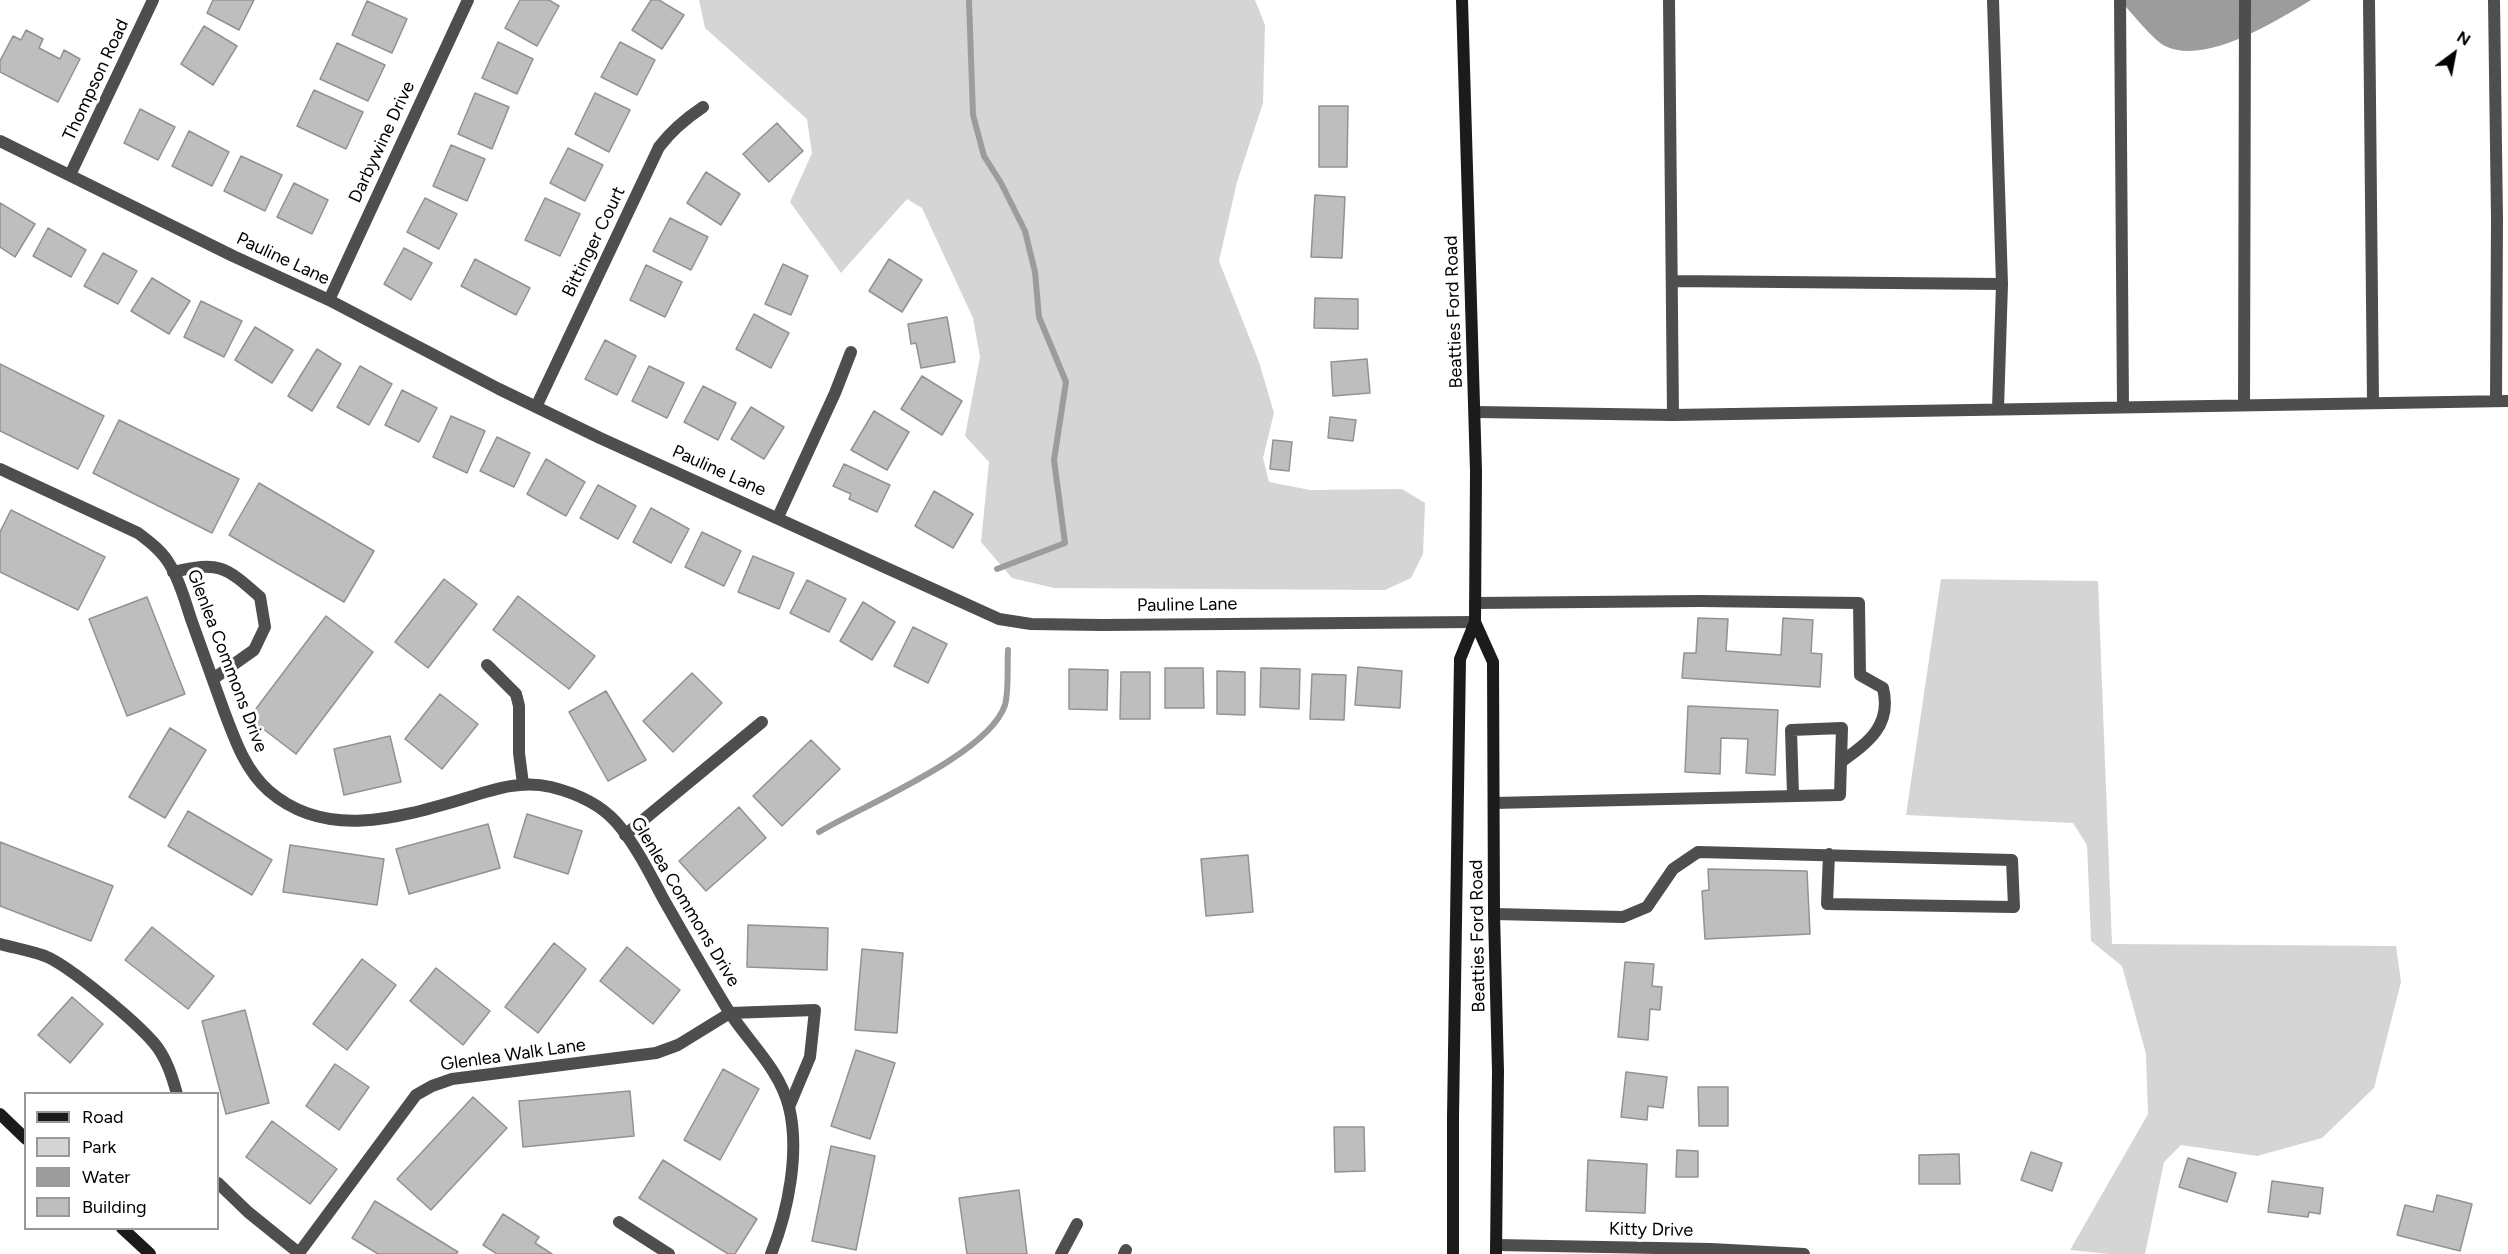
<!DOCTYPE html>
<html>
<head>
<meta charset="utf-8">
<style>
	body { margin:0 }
	#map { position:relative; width:2508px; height:1254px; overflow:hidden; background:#fff; font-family:Figtree,sans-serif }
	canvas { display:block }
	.legend { position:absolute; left:24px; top:1092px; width:195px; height:138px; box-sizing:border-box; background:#fff; border:2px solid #999; margin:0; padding:8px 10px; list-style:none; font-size:18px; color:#000 }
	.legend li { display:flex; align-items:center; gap:12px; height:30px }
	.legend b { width:30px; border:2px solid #999 }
	.north { position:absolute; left:2424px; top:24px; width:60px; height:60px; -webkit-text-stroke:4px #fff; paint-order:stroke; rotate:32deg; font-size:16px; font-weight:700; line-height:24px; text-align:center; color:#000 }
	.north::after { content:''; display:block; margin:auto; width:21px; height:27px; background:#000; clip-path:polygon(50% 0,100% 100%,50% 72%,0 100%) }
</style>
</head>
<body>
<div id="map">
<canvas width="2508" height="1254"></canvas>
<ul class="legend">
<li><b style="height:8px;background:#1b1b1b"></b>Road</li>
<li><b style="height:16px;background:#d5d5d5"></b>Park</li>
<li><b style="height:16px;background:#9c9c9c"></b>Water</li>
<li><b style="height:16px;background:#bebebe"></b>Building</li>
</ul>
<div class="north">N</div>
</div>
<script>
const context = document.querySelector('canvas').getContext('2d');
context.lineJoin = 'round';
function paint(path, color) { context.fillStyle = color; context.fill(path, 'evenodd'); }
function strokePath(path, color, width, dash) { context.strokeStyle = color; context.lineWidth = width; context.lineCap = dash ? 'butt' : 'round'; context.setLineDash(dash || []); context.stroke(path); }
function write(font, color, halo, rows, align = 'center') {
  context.font = font + ' Figtree,sans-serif'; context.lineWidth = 6; context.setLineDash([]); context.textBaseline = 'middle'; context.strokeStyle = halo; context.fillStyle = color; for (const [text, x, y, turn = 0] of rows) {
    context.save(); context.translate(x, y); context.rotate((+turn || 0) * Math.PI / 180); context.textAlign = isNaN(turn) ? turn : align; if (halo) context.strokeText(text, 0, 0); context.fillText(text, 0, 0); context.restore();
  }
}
const green = new Path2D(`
	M699 0H1255L1265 25 1263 103 1237 182 1219 261 1259 362 1274 413 1263 458 1269 482 1310 490 1402 489 1425 503 1423 554 1411 578 1385 590 1054 588 1012 578 981 542 989 462 965 436 980 357 973 318 922 208 907 199 841 273 790 202 812 153 807 119 705 28Z
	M1941 579 2098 581 2112 944 2396 946 2401 982 2374 1088 2322 1138 2257 1156 2181 1145 2164 1162 2145 1254H2109L2070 1250 2148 1114 2146 1054 2122 966 2091 941 2087 845 2073 823 1906 815Z`);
const water = new Path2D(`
	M2120 0H2311C2276 21 2205 66 2165 46 2154 41 2130 11 2120 0Z`);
const stream = new Path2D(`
	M969 0 973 115 984 156 1001 183 1025 231 1035 272 1039 317 1066 382 1054 460 1065 543 997 569
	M819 832C864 805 989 754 1005 705 1009 691 1007 665 1008 650`);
const building = new Path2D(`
	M213 0H254L239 30 207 13Z
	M520 0H549L559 6 537 46 505 28Z
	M651 0H659L684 15 662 49 632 30Z
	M367 1 407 19 392 53 352 35Z
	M204 26 237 46 213 85 181 64Z
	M26 30 43 39 39 48 60 59 64 50 80 59 58 102 0 72V61L13 36 21 40Z
	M498 42 533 59 517 94 482 78Z
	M620 42 655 60 637 95 601 77Z
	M337 43 385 65 368 101 320 79Z
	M314 90 363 112 346 149 297 126Z
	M475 93 509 107 492 149 458 134Z
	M595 93 630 110 609 152 575 134Z
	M1319 106H1348L1347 167H1319Z
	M140 109 175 127 158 160 124 143Z
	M777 123 803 151 769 182 743 154Z
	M189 131 229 152 212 186 172 166Z
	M451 145 485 159 467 201 433 186Z
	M568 148 603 165 585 201 550 183Z
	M241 156 282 175 265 211 224 191Z
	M706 172 740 194 721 225 687 203Z
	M294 183 328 200 312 234 277 217Z
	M1315 195 1345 197 1342 258 1311 257Z
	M425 198 457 214 439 249 407 232Z
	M545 198 580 214 560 256 525 240Z
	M0 203 35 224 15 257 0 247Z
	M670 218 708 237 691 270 653 251Z
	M48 228 86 250 71 277 33 256Z
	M404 248 432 263 411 300 384 284Z
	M103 253 137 271 118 304 84 286Z
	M475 259 530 288 516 315 461 286Z
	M889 259 922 280 902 312 869 291Z
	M783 264 808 276 791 315 765 304Z
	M646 265 682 282 665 317 630 300Z
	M152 278 190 301 169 334 131 311Z
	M1315 298 1358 299V329L1314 328Z
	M201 301 242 321 224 357 184 337Z
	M754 314 789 333 771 368 736 349Z
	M947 317 955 362 921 368 916 343 911 344 908 324Z
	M255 327 293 350 272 383 235 360Z
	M605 340 636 356 617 395 585 379Z
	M317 349 341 364 312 411 288 396Z
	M1367 359 1370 393 1333 396 1331 362Z
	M0 364 104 416 78 469 0 431Z
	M360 366 392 384 369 425 337 407Z
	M649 366 684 383 667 418 632 401Z
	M922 376 962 401 942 435 901 409Z
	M703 386 736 403 718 440 684 422Z
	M402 390 437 408 419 442 385 425Z
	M751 407 784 427 764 459 731 439Z
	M874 411 909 432 887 470 851 450Z
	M451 416 485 431 467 473 433 457Z
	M1330 417 1356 420 1353 441 1328 438Z
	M119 420 239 479 212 533 93 473Z
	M497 437 530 453 514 487 480 471Z
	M1273 440 1292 442 1289 471 1270 469Z
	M546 459 585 482 566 516 527 494Z
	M844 464 890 485 877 512 849 499 851 494 833 486Z
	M259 483 374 551 344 602 229 535Z
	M598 485 636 506 618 539 580 518Z
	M934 491 973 514 953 548 915 526Z
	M651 508 689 529 671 563 633 542Z
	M11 510 105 557 78 610 0 572V532Z
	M702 532 741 551 724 586 685 567Z
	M753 556 794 573 779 609 738 592Z
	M444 579 477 604 428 668 395 642Z
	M807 580 846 599 829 632 790 613Z
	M518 596 595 656 569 689 493 630Z
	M147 597 185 694 127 716 89 619Z
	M863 602 895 622 872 660 840 641Z
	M326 616 373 652 296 754 249 718Z
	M1698 618 1728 619 1726 651 1781 655 1783 618 1813 620 1811 653 1822 654 1820 687 1682 678 1684 653H1696Z
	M913 627 947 644 928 683 894 666Z
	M1358 667 1402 671 1400 708 1355 705Z
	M1165 668H1203L1204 708H1165Z
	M1261 668 1300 669 1299 709 1260 707Z
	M1069 669 1108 670 1107 710 1069 709Z
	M1217 671 1245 672V715L1217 714Z
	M1121 672H1150V719H1120Z
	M692 673 722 703 673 752 643 721Z
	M1312 674 1346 675 1344 720 1310 719Z
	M606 691 646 760 608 781 569 712Z
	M440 694 478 724 442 769 405 739Z
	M1688 706 1778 710 1775 775 1746 773 1748 739 1721 738 1720 774 1685 772Z
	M170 728 206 750 165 818 129 797Z
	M390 736 401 782 344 795 334 749Z
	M811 740 840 769 782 826 753 796Z
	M739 807 766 838 706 891 679 861Z
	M188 811 272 860 252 895 168 846Z
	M527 814 582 831 568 874 514 857Z
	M488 824 500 868 409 894 396 849Z
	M0 842 113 886 91 941 0 906Z
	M290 845 384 859 377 905 283 892Z
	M1248 855 1253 912 1206 916 1201 859Z
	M1708 869 1807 871 1810 934 1705 939 1702 891 1709 890Z
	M748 925 828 928 827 970 747 967Z
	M152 927 214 976 188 1009 125 960Z
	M554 943 586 969 538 1033 505 1007Z
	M627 947 680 990 653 1024 600 981Z
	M862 949 903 953 897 1033 855 1030Z
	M362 959 396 985 347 1050 313 1024Z
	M1625 962 1654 964 1652 986 1662 987 1660 1010 1650 1009 1648 1040 1618 1037Z
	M436 968 490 1011 463 1045 410 1001Z
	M72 997 103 1024 70 1063 38 1035Z
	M245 1010 269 1103 226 1114 202 1021Z
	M856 1050 895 1063 870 1139 831 1126Z
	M335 1064 369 1087 339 1130 306 1106Z
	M723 1069 759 1089 720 1160 684 1140Z
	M1626 1072 1667 1077 1663 1108 1648 1106 1647 1120 1621 1117Z
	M1698 1087H1728V1126H1699Z
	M630 1091 634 1136 523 1147 519 1101Z
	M473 1097 507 1128 431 1210 397 1179Z
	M272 1121 337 1169 310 1204 246 1157Z
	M1334 1127H1364L1365 1171 1335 1172Z
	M831 1146 875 1156 856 1250 812 1241Z
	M1677 1150 1698 1151V1177H1676Z
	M2031 1152 2062 1163 2052 1191 2021 1180Z
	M1959 1154 1960 1184H1919V1155Z
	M2188 1158 2236 1173 2227 1202 2179 1187Z
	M663 1160 757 1219 735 1254H728L639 1198Z
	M1588 1160 1647 1164 1645 1213 1586 1211Z
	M2272 1181 2323 1188 2320 1214 2309 1212 2308 1217 2268 1212Z
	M1019 1190 1027 1254H967L959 1198Z
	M2437 1195 2472 1204 2460 1251 2397 1235 2405 1205 2433 1212Z
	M375 1201 458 1252 456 1254H378L352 1238Z
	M503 1214 539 1237 535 1243 552 1254H497L483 1245Z`);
const service = new Path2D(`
	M1669 0 1673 415
	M2120 0 2123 407
	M2369 0 2373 402
	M2494 0 2497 219 2496 401
	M1672 281 2002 284 1993 0
	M2244 405 2245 0
	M1998 409 2002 284
	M1476 412 1673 415 2508 401
	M1475 603 1700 601 1859 603 1860 675 1883 688C1892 725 1869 742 1841 762
	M1494 803 1840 795 1842 728 1791 730 1793 795
	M1494 914 1623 917 1647 907 1673 869 1698 852 2012 860 2014 907 1827 904 1829 854
	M730 1013 815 1010 810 1057 789 1107
	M1061 1254 1077 1224
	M1124 1254 1126 1250`);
const minor = new Path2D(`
	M0 141 233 256 329 300 499 389 600 438 999 619 1031 624 1102 625 1475 622
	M70 175 153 0
	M329 300 468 0
	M536 407 659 147C672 130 685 119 703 107
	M0 469 138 533C150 542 163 552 170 565 180 581 185 601 191 619 202 650 213 681 224 711 235 740 245 770 269 791 327 841 401 817 466 798 495 789 521 780 551 787 575 793 599 803 616 822 636 845 650 874 664 900 685 937 706 974 728 1010 749 1043 779 1068 789 1107 800 1152 788 1212 771 1254
	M778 517 835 393 851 352
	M173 572C219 561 225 566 260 597L265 627 254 650 213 679
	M487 665 516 694 519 706V753L523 784
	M625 835 762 722
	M0 944C15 948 31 951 45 956 70 966 136 1022 154 1043 166 1057 172 1076 177 1094
	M218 1183 248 1212 300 1254
	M619 1222 669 1254
	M1496 1245 1711 1249 1804 1254
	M299 1253 416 1095 432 1086 452 1079 656 1053 678 1045 730 1013`);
const secondary = new Path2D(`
	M1475 622 1493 662 1494 914 1498 1071 1496 1254
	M0 1114 26 1139
	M122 1228 150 1254
	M1453 1254V1117L1460 659 1475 622 1476 471 1462 0`);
const streetNames = [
	["Thompson Road",96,80,-65],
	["Darbywine Drive",382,142,-65],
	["Bittinger Court",594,242,-64],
	["Pauline Lane",283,259,25],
	["Beatties Ford Road",1454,312,-92],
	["Pauline Lane",719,471,24],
	["Pauline Lane",1187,605,-1],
	["Glenlea Commons Drive",227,661,69],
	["Glenlea Commons Drive",685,902,59],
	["Beatties Ford Road",1478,936,-91],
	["Glenlea Walk Lane",513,1055,-8],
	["Kitty Drive",1651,1230,1]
];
paint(green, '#d5d5d5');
paint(water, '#9c9c9c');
strokePath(stream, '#9c9c9c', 6);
paint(building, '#bebebe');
strokePath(building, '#929292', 1.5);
strokePath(service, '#4e4e4e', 12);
strokePath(minor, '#4e4e4e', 12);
strokePath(secondary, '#1b1b1b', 12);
write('18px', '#000', '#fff', streetNames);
</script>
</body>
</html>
